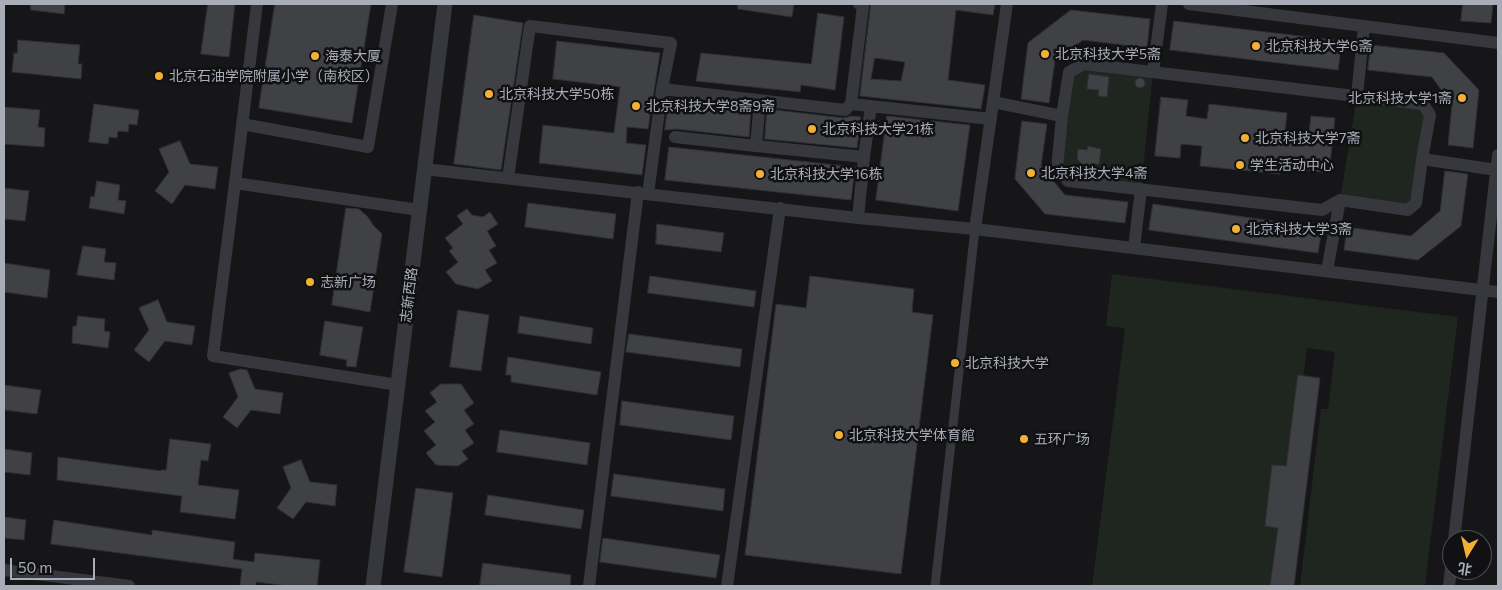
<!DOCTYPE html>
<html>
<head>
<meta charset="utf-8">
<style>
	body { margin:0 }
	#map { position:relative; width:1502px; height:590px; overflow:hidden; background:#161618; font-family:Commissioner,"Noto Sans SC",sans-serif }
	canvas { display:block }
	.frame { position:absolute; inset:0; border:5px solid #a8adb8; pointer-events:none }
	.north { position:absolute; left:1442px; top:530px; width:50px; height:50px; box-sizing:border-box; background:#111113; border:1px solid #4d4f55; border-radius:50%; rotate:189deg; font-size:14px; font-weight:700; line-height:20px; text-align:center; color:#a8adb8 }
	.north::after { content:''; display:block; margin:auto; width:18px; height:22px; background:#f2b134; clip-path:polygon(50% 0,100% 100%,50% 72%,0 100%) }
	.scale { position:absolute; left:10px; top:558px; width:85px; height:22px; box-sizing:border-box; border:2px solid #a8adb8; border-top:0; padding-left:6px; font-size:15px; line-height:18px; white-space:nowrap; color:#a8adb8; -webkit-text-stroke:4px #111113; paint-order:stroke }
</style>
</head>
<body>
<div id="map">
<canvas width="1502" height="590"></canvas>
<div class="frame"></div>
<div class="north">北</div>
<div class="scale">50 m</div>
</div>
<script>
const context = document.querySelector('canvas').getContext('2d');
context.lineJoin = 'round';
function paint(path, color) { context.fillStyle = color; context.fill(path, 'evenodd'); }
function strokePath(path, color, width, dash) { context.strokeStyle = color; context.lineWidth = width; context.lineCap = dash ? 'butt' : 'round'; context.setLineDash(dash || []); context.stroke(path); }
function write(font, color, halo, rows, align = 'center') {
  context.font = font + ' Commissioner,"Noto Sans SC",sans-serif'; context.lineWidth = 5; context.setLineDash([]); context.textBaseline = 'middle'; context.strokeStyle = halo; context.fillStyle = color; for (const [text, x, y, turn = 0] of rows) {
    context.save(); context.translate(x, y); context.rotate((+turn || 0) * Math.PI / 180); context.textAlign = isNaN(turn) ? turn : align; if (halo) context.strokeText(text, 0, 0); context.fillText(text, 0, 0); context.restore();
  }
}
const green = new Path2D(`
	M1084 64 1153 72 1141 189 1068 181 1057 169 1069 72Z
	M1357 96 1423 104 1430 115 1408 210 1340 200Z
	M1112 274 1458 317 1425 586H1300L1321 409H1328L1335 352 1307 348 1276 586H1092L1125 328 1106 326Z`);
const building = new Path2D(`
	M31 4H65L64 14 31 10Z
	M208 4H235L229 57 201 54Z
	M275 4H371L352 123 259 108Z
	M738 4H794L792 17 738 9Z
	M871 4H908L919 5V4H995L993 15 956 10 948 80 985 85 981 109 860 96ZM875 58 905 62 901 81 871 79Z
	M1463 4H1493L1491 23 1461 21Z
	M1071 10 1150 19 1147 48 1083 40 1055 60 1049 103 1021 99 1028 43Z
	M818 13 844 17 835 90 801 85 800 92 696 81 701 53 811 64Z
	M474 15 523 23 501 170 454 164Z
	M1174 21 1342 41 1338 70 1170 50Z
	M18 40 80 45 78 64H82L81 79 12 72 14 53H17Z
	M557 41 660 53 648 129 627 127 626 143 646 145 642 175 539 163 543 125 614 133 620 87 553 79Z
	M1371 45 1444 53 1479 90 1473 148 1448 145 1452 105 1432 77 1368 70Z
	M1089 74 1109 77 1107 97 1098 96 1099 90 1087 89Z
	M1135 83a5 5 0 1 1 10 0a5 5 0 1 1-10 0Z
	M1161 97 1188 100 1186 116 1207 119 1209 104 1287 113 1285 130 1309 133 1311 116 1335 118 1329 173 1304 170 1305 158 1282 156 1280 174 1200 166 1202 146 1181 144 1180 158 1155 156Z
	M669 98 751 107 749 137 676 129 665 130Z
	M94 104 139 110 137 125 129 124 128 132 118 131 117 138 109 137 108 144 89 142Z
	M4 107 40 110 38 127 45 128 44 147 4 144Z
	M767 109 844 118 851 116 861 117 857 148 765 139Z
	M887 116 970 125 958 211 876 200Z
	M1022 121 1047 124 1041 166 1065 195 1128 202 1125 223 1045 214 1015 179Z
	M180 141 190 164 218 167 215 189 185 185 172 204 155 191 169 172 159 149Z
	M1088 146 1101 149 1099 164H1093L1092 166 1081 164 1077 158 1078 149 1087 150Z
	M669 147 855 167 851 200 665 180Z
	M1445 171 1468 174 1461 226 1418 260 1344 250 1347 227 1411 236 1440 211Z
	M97 181 120 185 118 200 126 201 124 214 89 208 91 196 94 197Z
	M4 188 29 191 25 221 4 219Z
	M528 203 616 214 613 239 525 227Z
	M1153 204 1322 228 1318 253 1149 230Z
	M346 208 359 209 368 217 373 225 382 234 370 312 332 305Z
	M467 209 472 215 483 217 490 212 498 224 487 231 496 246 489 250 497 263 485 270 492 281 478 289 456 284 446 272 458 262 449 251 453 248 445 238 463 224 457 216Z
	M657 224 724 233 721 252 656 244Z
	M83 246 106 249 104 262 116 263 114 280 77 275Z
	M4 263 50 270 47 298 4 292Z
	M650 276 756 291 754 307 648 293Z
	M810 276 914 289 912 312 933 315 901 574 745 555 776 304 806 308Z
	M158 300 167 322 195 326 192 345 165 341 149 362 134 350 149 330 139 308Z
	M458 310 489 315 481 371 450 367Z
	M78 316 105 319 104 331 110 332 108 348 72 343 73 326H76Z
	M520 316 593 328 591 344 518 333Z
	M325 321 363 327 356 367 346 366 347 360 320 355Z
	M629 334 742 349 740 367 626 352Z
	M508 357 601 372 597 395 511 382V375H506Z
	M241 369 247 370 255 389 283 393 280 414 251 410 237 428 223 417 238 397 229 373Z
	M1298 375 1320 378 1294 586H1270L1278 528 1265 526 1272 465 1286 466Z
	M441 384H461L474 403 464 410 474 424 465 430 474 443 462 451 468 459 458 466 436 465 426 453 436 445 424 431 435 422 425 411 437 402 430 393Z
	M4 385 41 390 37 414 4 410Z
	M622 401 734 416 731 440 620 425Z
	M500 430 590 443 587 465 497 452Z
	M170 439 211 444 208 461 201 460 198 485 239 490 235 519 180 512 182 496 57 480 58 457 161 471V470H166Z
	M4 449 32 453 30 475 4 472Z
	M301 460 310 482 337 485 335 506 306 502 293 519 277 508 291 488 283 467Z
	M614 474 725 489 723 511 611 496Z
	M416 488 453 493 442 577 404 572Z
	M488 495 584 510 581 529 485 515Z
	M4 517 26 520 24 540 4 538Z
	M54 520 152 535V530L235 542 233 559 254 562 255 553 320 560 317 586H289L256 582V586L240 585 242 569 51 544Z
	M603 538 720 555 716 578 600 562Z
	M483 563 571 575 570 586 480 585Z`);
const pedestrian = new Path2D(`
	M935 586 975 229`);
const minor = new Path2D(`
	M1189 4 1498 43
	M1153 72 1162 4
	M1357 96 1364 26
	M993 102 1062 116 1057 169 1068 181 1322 210 1340 200 1408 210 1416 203 1422 159 1497 170
	M851 104 863 6 859 4
	M1062 116 1069 72 1084 64 1423 104 1430 115 1422 159
	M242 124 368 147 392 4
	M675 137 756 146 760 100
	M756 146 864 157 871 106
	M424 169 858 218 975 229 1498 292
	M508 178 530 26 671 43 662 89
	M235 183 257 4
	M648 194 662 89 845 110 851 104 991 119
	M858 218 864 157
	M975 229 1007 4
	M1134 248 1141 189
	M1327 271 1340 200
	M398 385 213 356 235 183 419 210
	M1454 540 1498 155
	M4 570 129 586
	M589 586 638 192
	M727 586 780 208
	M1449 586 1452 559`);
const tertiary = new Path2D(`
	M373 586 445 4`);
const markers = [
	[1256,46,5,"#f2b134"],
	[1045,54,5,"#f2b134"],
	[315,56,5,"#f2b134"],
	[159,76,5,"#f2b134"],
	[489,94,5,"#f2b134"],
	[1462,98,5,"#f2b134"],
	[636,106,5,"#f2b134"],
	[812,129,5,"#f2b134"],
	[1245,138,5,"#f2b134"],
	[1240,165,5,"#f2b134"],
	[1031,173,5,"#f2b134"],
	[760,174,5,"#f2b134"],
	[1236,229,5,"#f2b134"],
	[310,282,5,"#f2b134"],
	[955,363,5,"#f2b134"],
	[839,435,5,"#f2b134"],
	[1024,439,5,"#f2b134"]
];
const poiNames = [
	["北京科技大学6斋",1266,46],
	["北京科技大学5斋",1055,54],
	["海泰大厦",325,56],
	["北京石油学院附属小学（南校区）",169,76],
	["北京科技大学50栋",499,94],
	["北京科技大学1斋",1452,98,"right"],
	["北京科技大学8斋9斋",646,106],
	["北京科技大学21栋",822,129],
	["北京科技大学7斋",1255,138],
	["学生活动中心",1250,165],
	["北京科技大学4斋",1041,173],
	["北京科技大学16栋",770,174],
	["北京科技大学3斋",1246,229],
	["志新广场",320,282],
	["北京科技大学",965,363],
	["北京科技大学体育館",849,435],
	["五环广场",1034,439]
];
const streetNames = [
	["志新西路",409,295,-83]
];
paint(green, '#1e261f');
paint(building, '#404145');
strokePath(building, '#303034', 1);
strokePath(pedestrian, '#37383d', 9);
strokePath(minor, '#37383d', 12);
strokePath(tertiary, '#37383d', 15);
for (const [x, y, r, color] of markers) { const dot = new Path2D(); dot.arc(x, y, r, 0, 2 * Math.PI); context.fillStyle = color; context.fill(dot); strokePath(dot, '#111113', 2); }
write('14px', '#a8adb8', '#111113', poiNames, 'left');
write('14px', '#a8adb8', '#111113', streetNames);
</script>
</body>
</html>
